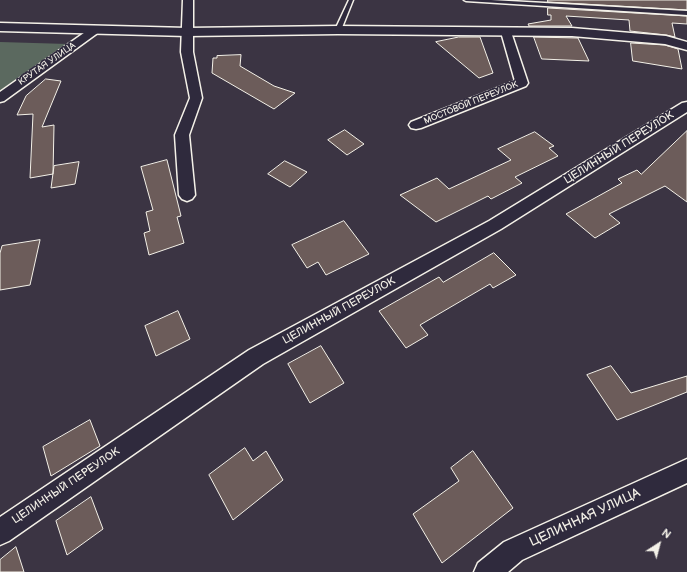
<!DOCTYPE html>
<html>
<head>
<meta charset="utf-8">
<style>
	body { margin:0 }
	#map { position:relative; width:687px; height:572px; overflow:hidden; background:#3b3443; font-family:"Balsamiq Sans",sans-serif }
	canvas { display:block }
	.north { position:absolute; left:639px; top:524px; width:40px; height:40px; -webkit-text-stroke:3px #2f2a3d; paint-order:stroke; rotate:36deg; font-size:11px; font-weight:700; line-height:16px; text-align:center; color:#f4f1e8 }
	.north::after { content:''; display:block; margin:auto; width:14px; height:18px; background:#f4f1e8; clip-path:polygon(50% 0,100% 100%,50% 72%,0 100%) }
</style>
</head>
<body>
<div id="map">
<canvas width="687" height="572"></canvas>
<div class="north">N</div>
</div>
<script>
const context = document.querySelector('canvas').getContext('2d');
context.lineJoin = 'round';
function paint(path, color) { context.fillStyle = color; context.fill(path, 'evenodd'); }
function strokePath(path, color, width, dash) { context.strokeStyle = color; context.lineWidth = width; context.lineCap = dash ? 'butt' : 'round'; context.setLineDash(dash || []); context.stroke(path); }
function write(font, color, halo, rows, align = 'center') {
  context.font = font + ' "Balsamiq Sans",sans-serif'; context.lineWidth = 3.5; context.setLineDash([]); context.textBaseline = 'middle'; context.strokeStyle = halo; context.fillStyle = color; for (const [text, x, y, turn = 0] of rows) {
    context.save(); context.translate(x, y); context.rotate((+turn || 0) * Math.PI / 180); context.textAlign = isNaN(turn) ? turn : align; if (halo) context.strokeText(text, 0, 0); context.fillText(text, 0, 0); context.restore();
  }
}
const green = new Path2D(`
	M0 42 68 44 0 91Z`);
const building = new Path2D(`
	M548 0H687V10L548 2Z
	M548 8 687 16V24L672 23 675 37 666 35 630 31 629 20 566 16 572 26H529L528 24 551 20V15H548Z
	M459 37H480L493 73 479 78 436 42Z
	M534 37 578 38 589 61 542 59Z
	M631 43 665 45 678 49 682 69 633 61Z
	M241 55 240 66 274 86 295 93 274 109 212 73 213 58H217V56Z
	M46 79 61 81 42 127 54 125 53 174 30 178 33 114 17 115 26 96Z
	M345 130 364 144 347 155 328 140Z
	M687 131V202L665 186 609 214 620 223 595 238 566 214 622 183 618 179 637 170 641 174Z
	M535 132 554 146 549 148 558 156 515 177 522 183 491 199 488 196 436 222 400 195 437 178 449 189 511 160 498 149Z
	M167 160 181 216 177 217 184 243 149 255 144 233 150 231 146 212 153 210 141 167Z
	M285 161 307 172 290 187 268 174Z
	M79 162 75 184 51 188 54 166Z
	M344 221 369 254 326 275 318 262 307 268 292 245Z
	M40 240 30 285 0 290V253L2 246Z
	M494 253 516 275 493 288 490 284 420 325 428 335 406 348 379 311 439 277 443 282Z
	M178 311 190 339 156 356 145 326Z
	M321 346 344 383 310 403 288 364Z
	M611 366 631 393 687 376V392L617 420 587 375Z
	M90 420 100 446 51 476 43 447Z
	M245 448 253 461 266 451 283 480 233 520 209 475Z
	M473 451 513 508 442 563 413 514 459 481 451 468Z
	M91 497 103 529 67 555 56 521Z
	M16 547 24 572H0V560Z`);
const lane = new Path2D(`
	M349 0H353L341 30 336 31 335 30Z
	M464 0H491L687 11V15L466 1Z`);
const street = new Path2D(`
	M183 0H193V52L202 98 189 135 195 195 192 199 187 201 182 199 179 195 175 135 190 98 181 52Z
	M95 27 100 30 99 32 4 101 0 102V92L91 28Z
	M506 29 511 32 528 83 526 86 421 128 416 129 411 128 409 125 411 122 515 81 501 32Z
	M687 102V112L501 229 263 364 9 541 0 545V517L249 350 489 221 682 103Z
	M687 459V483L522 560 508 572H474L478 563 504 542Z`);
const secondary = new Path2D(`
	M0 23 187 28 338 26 572 28 666 36 687 42V50L665 44 572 36 338 34 187 36 0 31Z`);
const farStreetnames = [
	["КРУТАЯ УЛИЦА",47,64,-35],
	["МОСТОВОЙ ПЕРЕУЛОК",471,103,-22]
];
const streetNames = [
	["ЦЕЛИННЫЙ ПЕРЕУЛОК",619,148,-32],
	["ЦЕЛИННЫЙ ПЕРЕУЛОК",339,311,-29],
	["ЦЕЛИННЫЙ ПЕРЕУЛОК",66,486,-34]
];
const nearStreetnames = [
	["ЦЕЛИННАЯ УЛИЦА",585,518,-25]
];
paint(green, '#5b695f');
paint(building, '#6c5c5a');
strokePath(building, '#f4f1e8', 1);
strokePath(lane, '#f4f1e8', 3);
strokePath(street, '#f4f1e8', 3);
strokePath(secondary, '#f4f1e8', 3);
paint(lane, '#2f2a3d');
paint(street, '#2f2a3d');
paint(secondary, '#2f2a3d');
write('9px', '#f4f1e8', '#2f2a3d', farStreetnames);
write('11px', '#f4f1e8', '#2f2a3d', streetNames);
write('13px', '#f4f1e8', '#2f2a3d', nearStreetnames);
</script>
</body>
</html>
